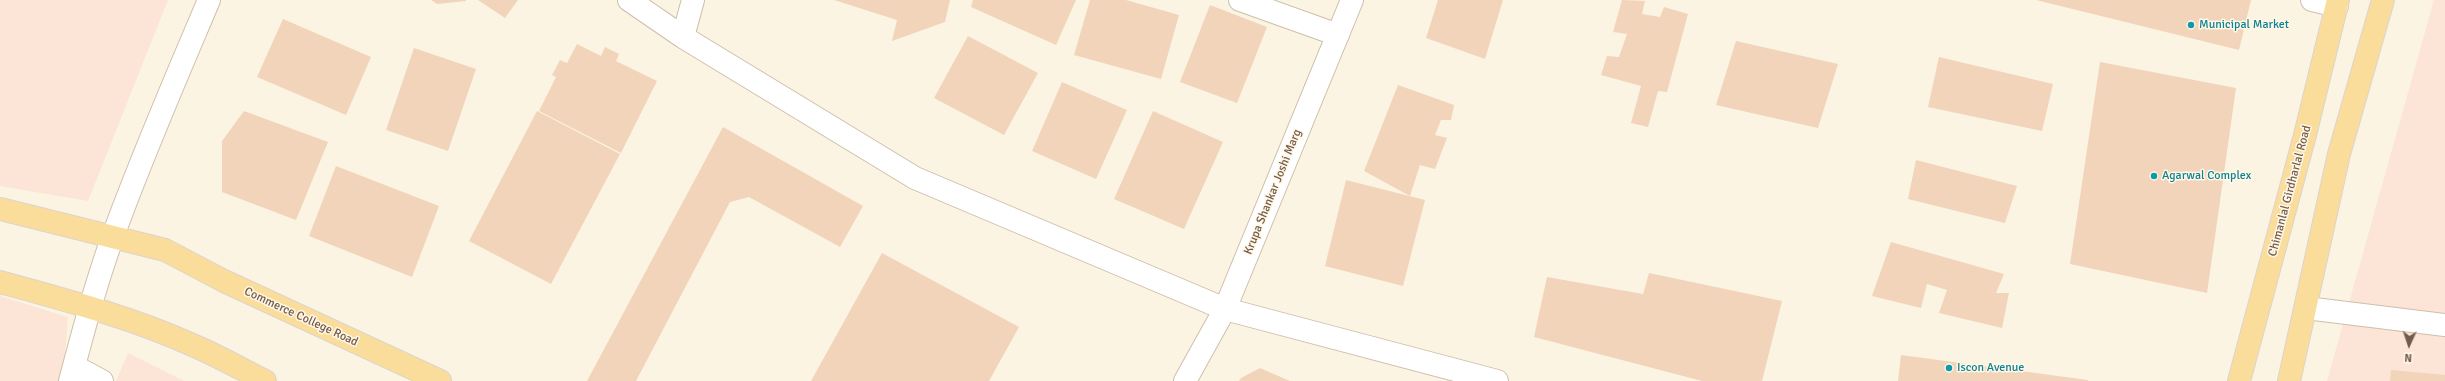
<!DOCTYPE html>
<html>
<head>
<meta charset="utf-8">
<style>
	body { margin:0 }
	#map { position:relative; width:2445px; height:381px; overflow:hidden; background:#fcf4e2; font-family:Signika,sans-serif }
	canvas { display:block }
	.north { position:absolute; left:2389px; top:325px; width:40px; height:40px; -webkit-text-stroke:3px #fff7e8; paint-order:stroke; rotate:183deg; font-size:11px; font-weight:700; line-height:16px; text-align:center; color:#735b49 }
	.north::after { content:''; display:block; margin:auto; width:14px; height:18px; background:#735b49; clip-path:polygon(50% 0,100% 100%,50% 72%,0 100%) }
</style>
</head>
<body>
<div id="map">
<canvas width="2445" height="381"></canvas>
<div class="north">N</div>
</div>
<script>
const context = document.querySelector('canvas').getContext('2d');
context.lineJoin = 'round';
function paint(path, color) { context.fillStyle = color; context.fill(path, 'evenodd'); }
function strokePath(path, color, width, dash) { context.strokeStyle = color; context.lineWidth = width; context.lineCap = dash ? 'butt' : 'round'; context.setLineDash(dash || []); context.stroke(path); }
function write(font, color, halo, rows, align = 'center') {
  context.font = font + ' Signika,sans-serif'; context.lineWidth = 3; context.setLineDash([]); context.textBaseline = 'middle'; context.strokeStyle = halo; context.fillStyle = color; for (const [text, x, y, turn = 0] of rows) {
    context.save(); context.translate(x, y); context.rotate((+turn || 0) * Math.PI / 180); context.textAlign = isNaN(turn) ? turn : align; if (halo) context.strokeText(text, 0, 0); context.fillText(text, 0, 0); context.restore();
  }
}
const commercial = new Path2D(`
	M0 0H168L88 201 0 186Z
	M2434 0H2445V381H2327Z
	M0 296 68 317 64 368 60 381H0Z
	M128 353 184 381H116Z`);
const building = new Path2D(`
	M431 0H466V1L437 4Z
	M478 0H518L505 18Z
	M834 0H950L945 22 892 41 897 20Z
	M973 0H1076L1056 45 971 7Z
	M1090 0H1126L1179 15 1161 79 1074 55Z
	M1438 0H1503L1485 59 1426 38Z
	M1622 0 1645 1 1642 14 1660 17 1664 7 1688 14 1667 92 1658 91 1648 127 1631 123 1641 86 1601 75 1607 56 1619 57 1627 34 1613 32Z
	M2036 0H2251L2239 50Z
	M1210 5 1267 27 1237 103 1180 82Z
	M283 19 371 57 346 115 257 77Z
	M968 36 1038 73 1004 135 934 98Z
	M1736 41 1838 64 1818 128 1716 105Z
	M577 44 601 56 605 47 619 54 616 61 657 81 621 153 539 111 556 77 552 75 560 60 567 63Z
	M414 48 476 69 448 151 386 130Z
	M1939 57 2053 84 2042 131 1928 107Z
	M2100 62 2236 88 2207 293 2070 264Z
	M1062 82 1127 110 1096 179 1032 151Z
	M1398 85 1454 105 1451 120H1441L1435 135 1447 138 1435 169 1420 165 1410 196 1364 171Z
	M244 111 328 142 296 220 222 192V141Z
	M537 111 620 154 551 284 469 241Z
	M1153 111 1223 142 1184 229 1114 199Z
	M723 127 863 206 840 247 749 197 730 202 636 381H587Z
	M1916 160 2017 186 2005 223 1908 199Z
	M336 166 439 206 412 277 309 236Z
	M1346 180 1425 200 1403 286 1325 266Z
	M1891 242 2004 274 1996 293H2009L2002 328 1939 313 1947 290 1927 284 1921 308 1872 296Z
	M882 253 1019 327 989 381H811Z
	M1649 273 1782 301 1762 381H1702L1534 337 1547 277 1643 294Z
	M1901 355 2088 380V381H1898Z
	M1260 368 1290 381H1239L1241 378Z
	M2391 370 2445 375V381H2390Z`);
const minor = new Path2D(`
	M629 0 683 37 915 178 1225 309 1497 381
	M1240 0 1338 35
	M2312 0 2337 6
	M683 37 693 0
	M2306 308 2445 325
	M74 366 102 381
	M70 381C83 332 96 283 113 236 142 156 176 78 209 0
	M1185 381 1225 309 1352 0`);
const major = new Path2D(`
	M0 209 165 250 224 281 440 381
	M0 282C66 300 134 318 197 347 220 357 243 370 265 381
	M2239 381 2305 135 2338 0
	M2289 381 2339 154 2383 0`);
const markers = [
	[2191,25,4,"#0f9aa8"],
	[2154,176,4,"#0f9aa8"],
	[1949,368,4,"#0f9aa8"]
];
const cultureNames = [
	["Municipal Market",2199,25],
	["Agarwal Complex",2162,176],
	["Iscon Avenue",1957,368]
];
const streetNames = [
	["Chimanlal Girdharlal Road",2290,191,-75],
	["Krupa Shankar Joshi Marg",1273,192,-68],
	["Commerce College Road",301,317,25]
];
paint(commercial, '#fce4d6');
paint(building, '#f1d4ba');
strokePath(minor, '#cfbeac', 24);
strokePath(major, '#dbd4d0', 24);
strokePath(minor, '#fff', 22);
strokePath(major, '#fadd9b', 22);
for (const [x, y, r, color] of markers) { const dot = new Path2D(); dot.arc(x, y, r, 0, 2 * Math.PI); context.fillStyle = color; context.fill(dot); strokePath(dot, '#fff7e8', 1.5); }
write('12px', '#0d838f', '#fff7e8', cultureNames, 'left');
write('12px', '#735b49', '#fff7e8', streetNames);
</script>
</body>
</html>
